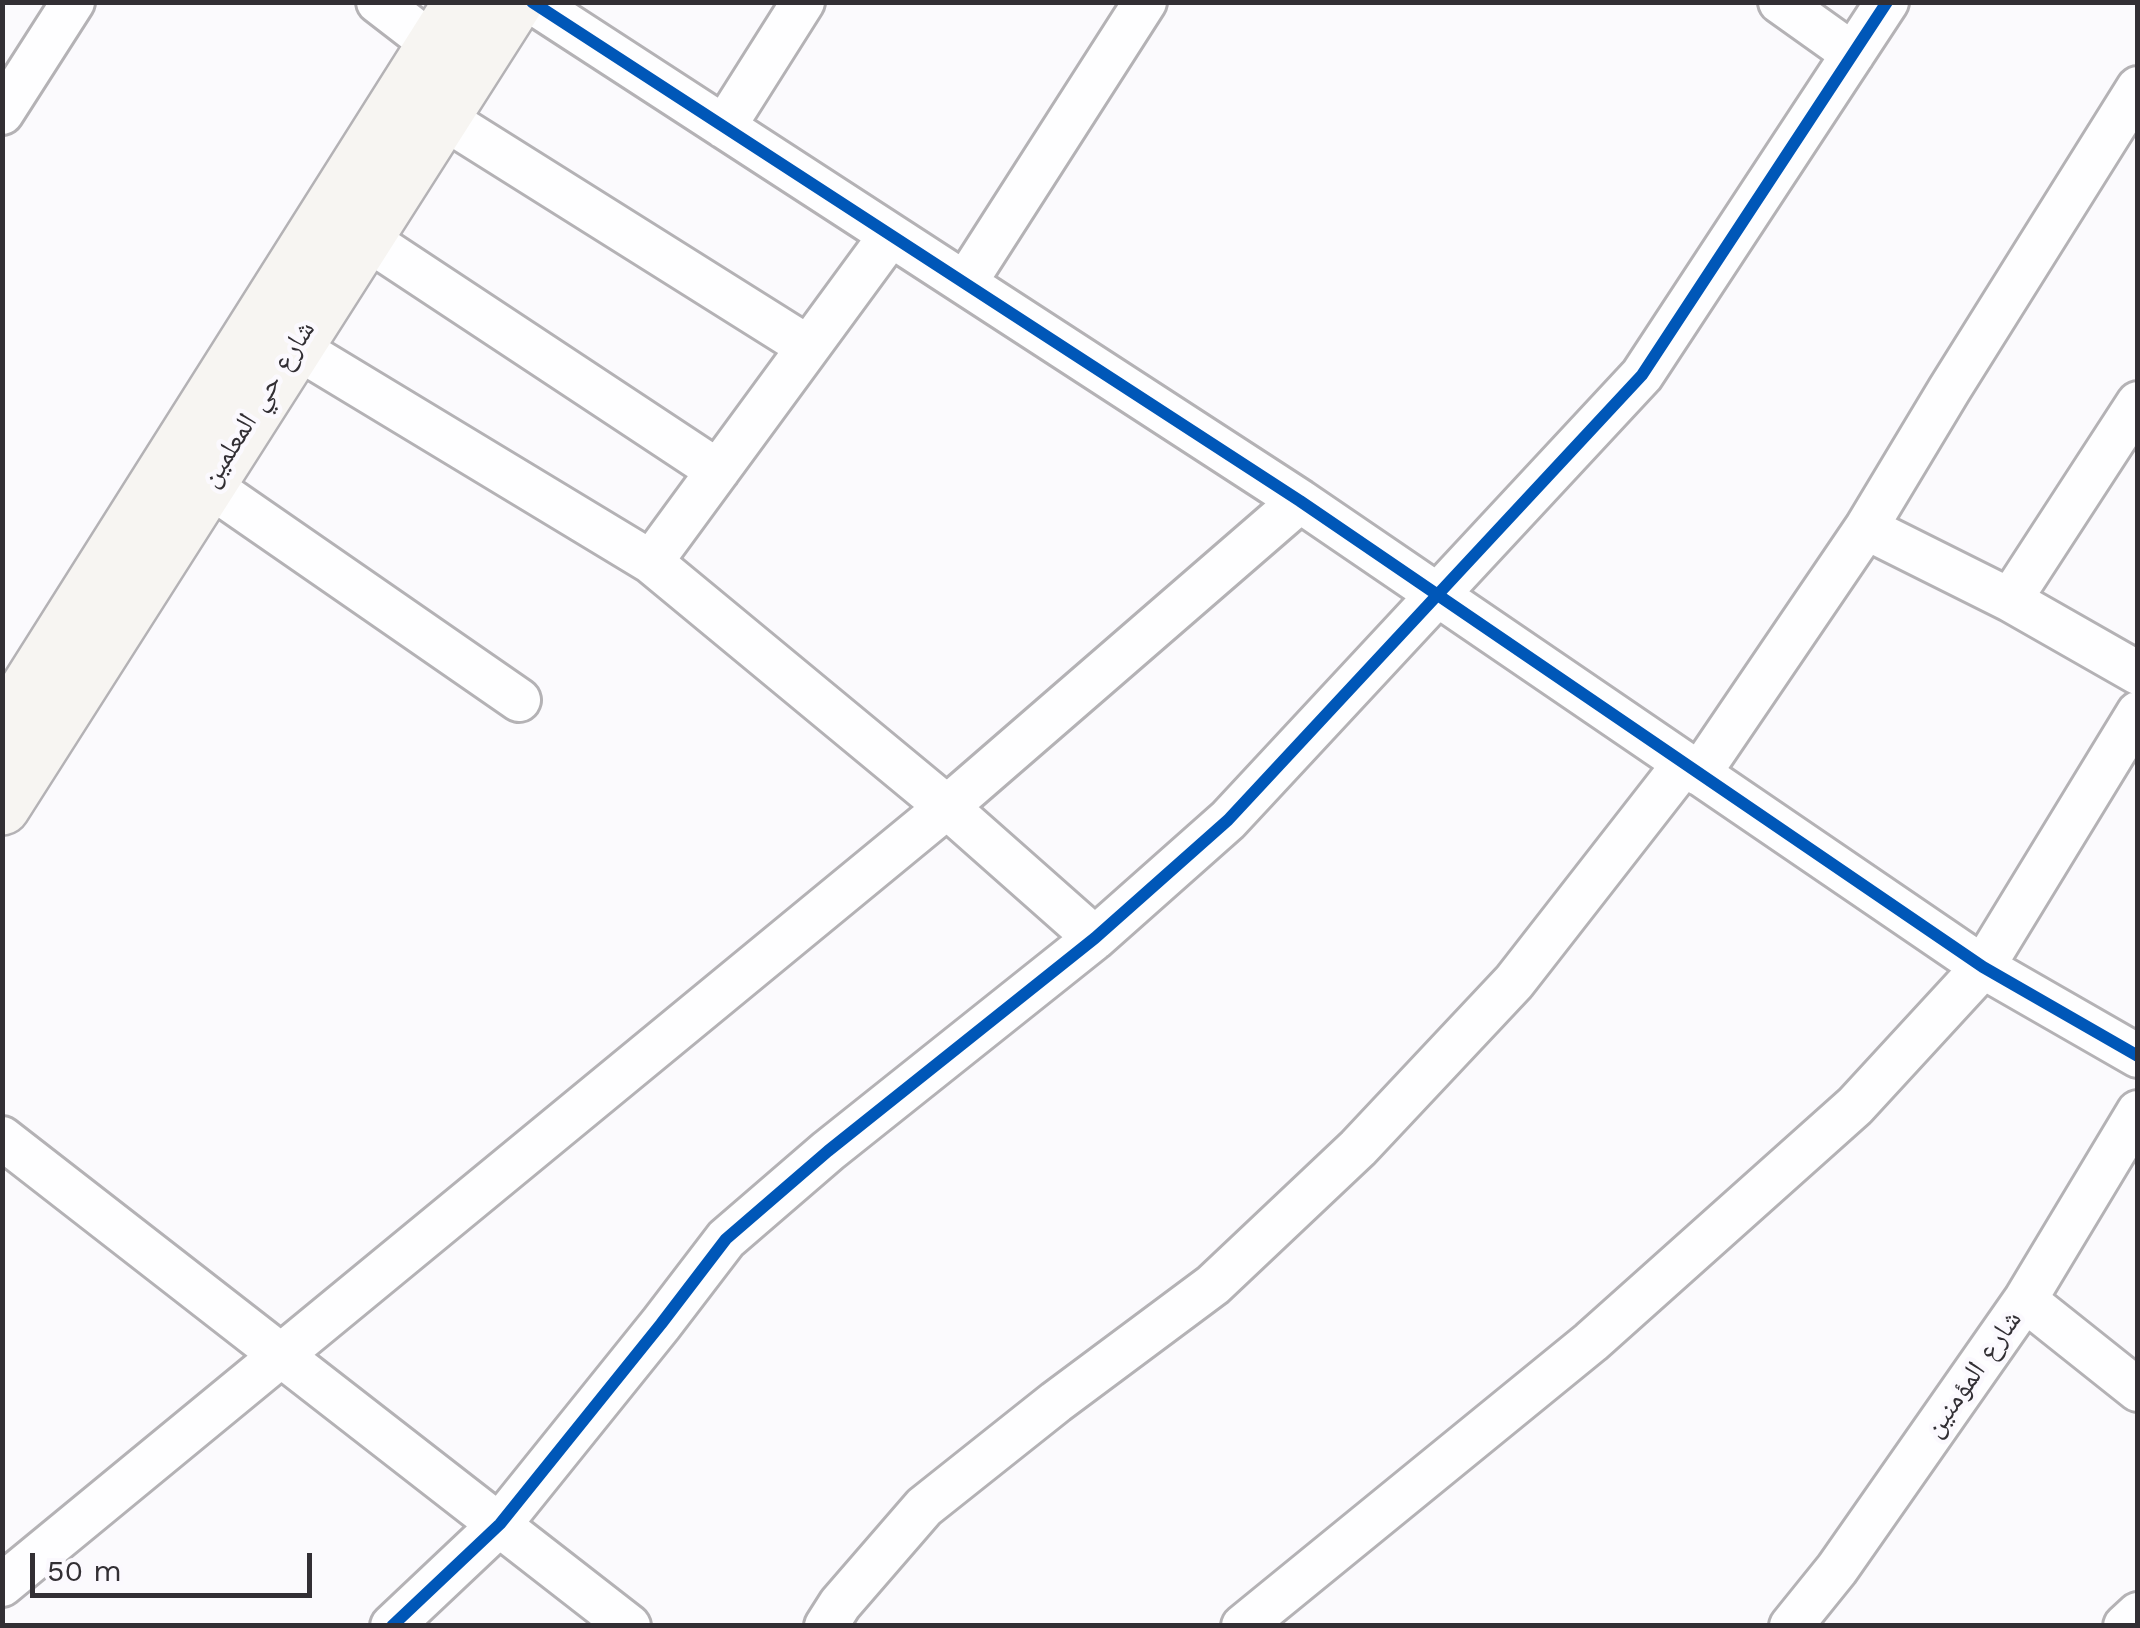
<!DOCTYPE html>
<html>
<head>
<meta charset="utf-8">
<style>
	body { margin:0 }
	#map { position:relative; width:2140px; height:1628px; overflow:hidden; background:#fbfafd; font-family:"Work Sans",sans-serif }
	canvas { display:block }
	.frame { position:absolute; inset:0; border:5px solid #322f34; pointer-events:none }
	.scale { position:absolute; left:30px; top:1553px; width:282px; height:45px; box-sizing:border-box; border:5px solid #322f34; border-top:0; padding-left:12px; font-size:30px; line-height:35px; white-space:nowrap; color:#322f34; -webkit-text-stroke:8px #fbf9fe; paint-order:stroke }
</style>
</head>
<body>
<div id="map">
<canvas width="2140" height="1628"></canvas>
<div class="frame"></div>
<div class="scale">50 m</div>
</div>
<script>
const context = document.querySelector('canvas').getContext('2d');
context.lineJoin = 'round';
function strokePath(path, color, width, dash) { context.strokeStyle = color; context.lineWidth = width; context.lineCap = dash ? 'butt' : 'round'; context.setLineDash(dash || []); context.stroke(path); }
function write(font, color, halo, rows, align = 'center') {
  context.font = font + ' "Work Sans","Noto Naskh Arabic",sans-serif'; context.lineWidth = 9; context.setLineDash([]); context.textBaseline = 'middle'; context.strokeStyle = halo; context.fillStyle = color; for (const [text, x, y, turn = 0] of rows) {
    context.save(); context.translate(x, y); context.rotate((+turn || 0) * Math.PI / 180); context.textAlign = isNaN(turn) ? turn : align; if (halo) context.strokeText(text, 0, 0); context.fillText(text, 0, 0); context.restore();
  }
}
const street = new Path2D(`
	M378 2 435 46
	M532 2 1300 501 1983 967 2138 1056
	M1780 2 1853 54
	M2 113 73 2
	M442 117 808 347
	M724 127 803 2
	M364 237 718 471
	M965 283 1145 2
	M294 346 651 562 947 807 1095 938
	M207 484 519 700
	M1866 528 2010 600 2138 673
	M651 562 890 236
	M2010 600 2138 403
	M1699 774 1866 528 1949 390 2138 88
	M2 1138 629 1626
	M2025 1300 2138 1390
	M2 1585 947 807 1300 501
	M392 1626 500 1524 661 1324 726 1239 828 1151 1095 938 1228 820 1642 375 1887 2
	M826 1626 840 1604 924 1507 1056 1402 1213 1285 1358 1148 1514 982 1684 764
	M1243 1626 1591 1342 1855 1106 1983 967 2138 713
	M1791 1626 1837 1569 2025 1300 2138 1112
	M2125 1626 2138 1614`);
const secondary = new Path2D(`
	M2 730 462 2
	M2 807 515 2`);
const cycleway = new Path2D(`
	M532 2 1300 501 1983 967 2138 1056
	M392 1626 500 1524 661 1324 726 1239 828 1151 1095 938 1228 820 1642 375 1887 2`);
const streetNames = [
	["شارع حي المعلمين",258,404,-58],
	["شارع المؤمنين",1973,1374,-55]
];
strokePath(street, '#b4b2b5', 48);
strokePath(secondary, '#b4b2b5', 60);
strokePath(street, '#fefeff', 42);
strokePath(secondary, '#f7f5f2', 55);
strokePath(cycleway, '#0057b8', 12);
write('28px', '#322f34', '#fbf9fe', streetNames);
</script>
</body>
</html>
